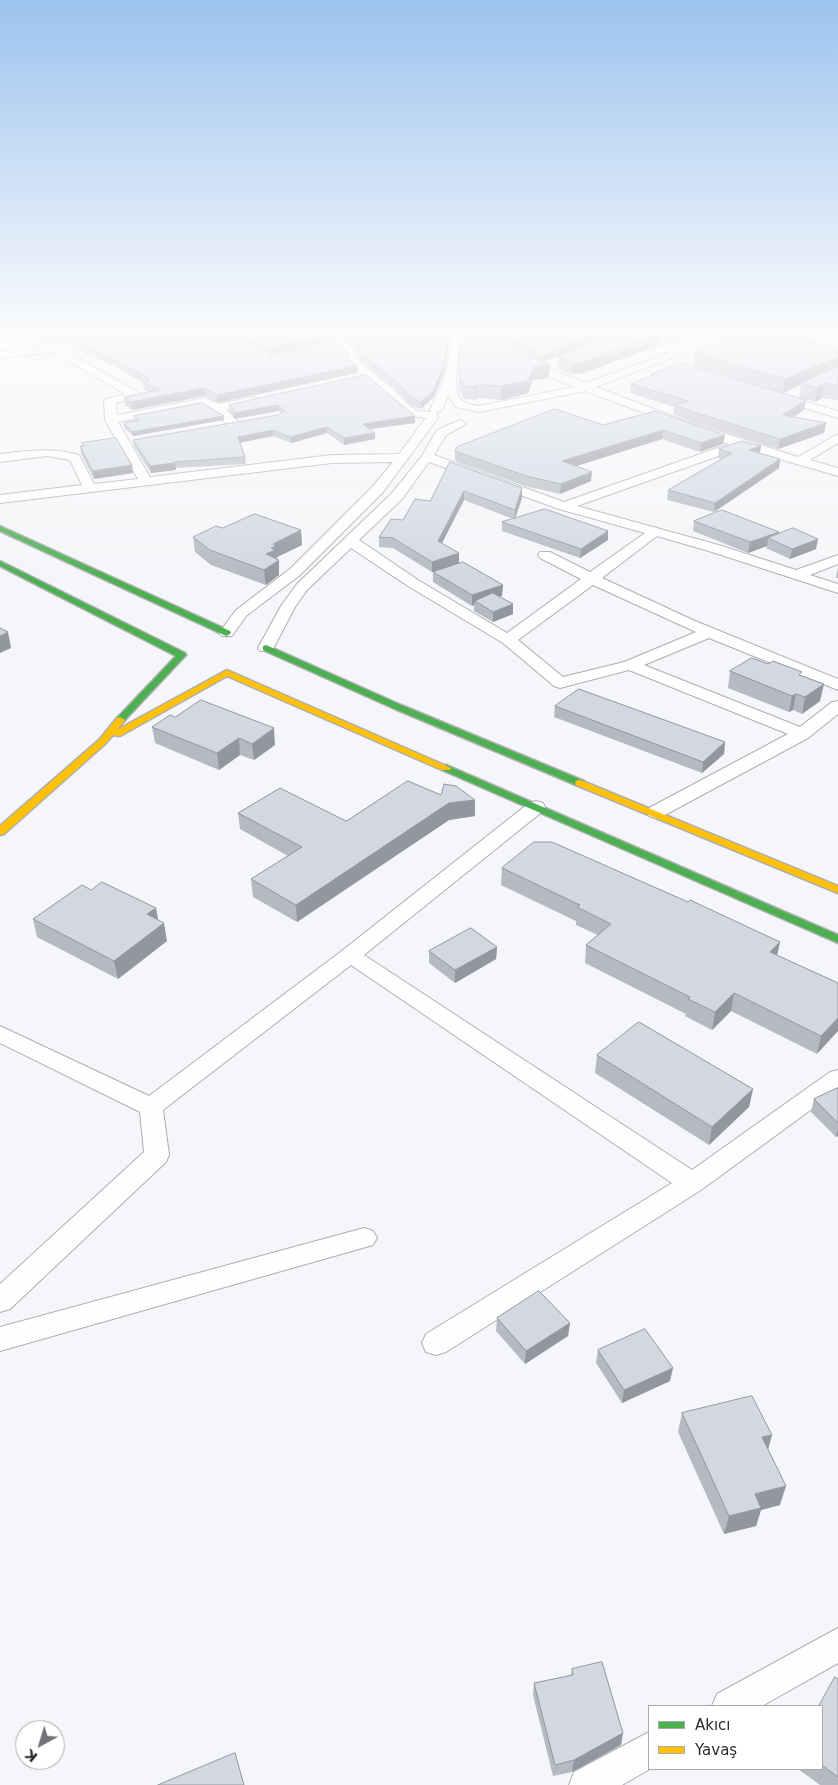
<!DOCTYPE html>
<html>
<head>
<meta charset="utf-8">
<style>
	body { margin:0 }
	#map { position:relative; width:838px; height:1785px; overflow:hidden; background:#f5f6f9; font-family:"DejaVu Sans",sans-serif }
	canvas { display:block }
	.legend { position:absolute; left:648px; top:1705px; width:175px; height:65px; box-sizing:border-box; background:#fff; border:1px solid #aaaaab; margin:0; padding:6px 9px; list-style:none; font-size:15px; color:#2a2b2e }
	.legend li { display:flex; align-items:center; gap:10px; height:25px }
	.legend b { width:25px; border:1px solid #aaaaab }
	.north { position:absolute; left:15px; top:1720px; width:50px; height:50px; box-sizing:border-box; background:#fff; border:1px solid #aaaaab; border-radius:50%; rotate:219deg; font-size:14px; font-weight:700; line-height:20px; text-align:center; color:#2a2b2e }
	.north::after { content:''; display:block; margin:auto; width:18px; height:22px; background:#717275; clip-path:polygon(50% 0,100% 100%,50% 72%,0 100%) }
</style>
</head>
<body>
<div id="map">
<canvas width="838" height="1785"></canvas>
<ul class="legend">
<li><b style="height:6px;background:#4caf50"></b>Akıcı</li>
<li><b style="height:6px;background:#ffc107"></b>Yavaş</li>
</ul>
<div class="north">K</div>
</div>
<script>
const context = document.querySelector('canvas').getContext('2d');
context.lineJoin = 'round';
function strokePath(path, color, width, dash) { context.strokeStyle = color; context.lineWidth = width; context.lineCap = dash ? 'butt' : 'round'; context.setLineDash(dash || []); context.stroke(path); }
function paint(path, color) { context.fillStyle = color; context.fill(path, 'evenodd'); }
const street = new Path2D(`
	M6 330H20L56 346 138 330H160L155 333 65 350 139 393 141 395 139 397 116 403 117 415 205 398 219 404 254 397 258 398 260 400 258 402 226 410 241 424 235 428C224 425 214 411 203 405L118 422 150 477 332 455 399 454 426 418 411 416 403 411 385 393 353 367 340 345 326 330H337L348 341 361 363 393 389 411 407 418 411 431 412 430 410 446 374 453 330H463C461 346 448 392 464 402 468 405 474 405 479 406L574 387 520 364 519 362 520 360H528L586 383 679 349 646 341 628 340V336C650 331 674 347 691 344 711 341 720 330 744 330L596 387 683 420 798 457 838 434V443L810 460 838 468V476L741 448 577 506 722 546 796 570 838 555V564L810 575 838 584V593L712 552 657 536 602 578 695 621 838 679V690L709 638 644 665 800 727 832 702 838 701V714L808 738 663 816 656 818 649 816 647 812 649 808 788 734 629 670 560 688 554 686 503 643 408 586 351 548 307 590 295 607 272 651H260L258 648 281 606 297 584 392 493 422 456 437 430 460 420 466 424 446 435 434 455 564 502 729 444 585 391 479 412 456 407 448 395 442 410 436 413 438 418 383 492 300 575 246 616 232 636H222L219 633 236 610 290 569 373 486 393 462 332 463 0 503V495L82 485 70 460 47 456 0 462V454C28 451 52 447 79 455L94 484 138 479 105 420 104 401 106 399 125 394 53 352 0 358V352L42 347ZM429 462 559 509 645 533 590 572 550 552H540L538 555 540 558 581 579 507 633 418 580 359 540 402 499ZM593 585 696 632 624 662 563 677 518 640Z
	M795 330C810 330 823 336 838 340V346L806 338Z
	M778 394 838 411V418L774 399 772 397 774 395Z
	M536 801 543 803 545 807 543 811 364 955 692 1170 830 1072 838 1070V1090L701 1190 446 1352 436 1355 426 1352 422 1343 426 1334 672 1183 351 965 163 1110 169 1155 166 1162 10 1309 0 1312V1284L144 1152 140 1112 0 1043V1026L149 1096 343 950 529 803Z
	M364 1228 373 1231 377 1238 373 1245 0 1351V1327Z
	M838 1628V1663L762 1706H712L717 1694Z
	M649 1732 650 1769 622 1785H569L574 1772Z`);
const fast = new Path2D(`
	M0 526 230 631 231 633 227 636 224 635 0 531Z
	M0 561 185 653 186 655 123 722H117V718L176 656 0 566Z
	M266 645 401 705 584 781 585 783 584 785H576L395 709 263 650V646Z
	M446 765 838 935V943L442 770 441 768Z`);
const slow = new Path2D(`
	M227 670 451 768 450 770H442L227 676 120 736 113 735 105 744 4 834 0 835V826L99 740 117 718 120 717 125 720 117 730Z
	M580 780 838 886V893L576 785 575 783 576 781Z`);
const wall = new Path2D(`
	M31 330H127L63 343 53 342 38 336Z
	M212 330H330L333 334V341L269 355Z
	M339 330H451L444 373 433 398 421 409 412 406 394 388 362 362 350 340Z
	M476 330H531L543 338 563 330H699L674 340 659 336 658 346 583 373 571 374 557 368 558 356 589 344 543 362 550 365 549 378 533 380 528 393 525 394 501 400 477 398 476 400 464 399 459 389V357Z
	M731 330H804L803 338 800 339 838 349V400L822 398 815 402 799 398 801 385 783 393 693 366 695 353 726 340 727 332Z
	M77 342 267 357 351 361 357 366V373L217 403 205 396 132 410 125 405 124 397 148 392 144 390 143 382 126 374V372L78 349Z
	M652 374 804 410 793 417 824 433 778 449 699 424 673 414 674 407 630 393 631 384 652 375Z
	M366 375 415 423 370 429 375 433V439L344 445 327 433 291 443 273 436 240 443 245 457 246 464 176 468V470L151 473 134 446 133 440 278 415 281 413 279 411 234 419 233 415 229 411V405Z
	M655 411 723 444 700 452 662 439 576 466 591 481 560 494 525 486 455 461V451L603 425Z
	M134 416H224V420L133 436 124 428V423L135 421Z
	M82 443 133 473 94 479 81 454 80 446H82Z
	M761 446 760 453 780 459 779 468 714 512 667 500 668 490 722 459 718 458 719 449Z
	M450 462 522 488V498L515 518 608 531V540L580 558 502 531V522L513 519 464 500 442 543 459 553V563L502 596 499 597 513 604V614L493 622 474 611V605L472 606 433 582V572H432L393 548 379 547V537L430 501Z
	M694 521 779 534 816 549 790 559 766 548 767 546 748 553 693 531Z
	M222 528 301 530 302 545 277 557V559L279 560V575L266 585 211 565 195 552 193 537Z
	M838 567V578H836Z
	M730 671 801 676 820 701 802 714 793 710 789 712 728 688Z
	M555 706 725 742 724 754 702 773 554 717Z
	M175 717 275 745 254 760 240 755 219 770 155 743 152 727Z
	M441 795 475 800V816L449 820 297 922 253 897 251 879 288 856 240 829 238 813 346 821Z
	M502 868 780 942 777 955 838 983 817 1054 731 1011 712 1030 685 1016 686 1014 585 963 586 945 598 935 576 925V921L501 885Z
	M156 908 158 919 167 941 118 979 37 937 33 919Z
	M497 947 496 959 455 983 429 963V951Z
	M597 1055 753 1089 749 1107 709 1145 595 1073Z
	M838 1088V1136L836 1137 811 1112 814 1099Z
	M497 1318 570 1323 568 1336 525 1364 496 1331Z
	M598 1350 670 1381 622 1403 596 1363Z
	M682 1413 768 1449 780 1505 761 1510 756 1526 724 1534 678 1432Z
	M572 1669 623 1733 621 1745 572 1772 553 1776 533 1695 534 1683 571 1675Z
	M838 1679V1785H820L798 1769H822V1706Z`);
const shadedWall = new Path2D(`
	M90 330H127L63 343 62 336Z
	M450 330H451L444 373 433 398 421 409V402Z
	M605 330H613V334L543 362V355Z
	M681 330H699L674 340 675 332Z
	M737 330H754L732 336 731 339 727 341 728 334Z
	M792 330H804L803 338 779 348 781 335Z
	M333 334V341L269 355V348Z
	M659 334 658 346 583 373 571 374 572 363Z
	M838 357V369L802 383 801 385 783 393 785 379Z
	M550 365 549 378 533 380 528 393 525 394 501 400V386L534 367Z
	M357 366V373L217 403V395Z
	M824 383 822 398 815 402 817 388Z
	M477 385V398L476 400V387Z
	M204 388 205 396 132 410 131 402Z
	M806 400 804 410 782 425 783 415Z
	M278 405 279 411 234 419 233 413Z
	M224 416V420L133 436 132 432Z
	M415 416V423L363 430V424Z
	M826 423 824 433 778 449 780 439Z
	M327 427V433L291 443 290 437Z
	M273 430V436L238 443V437Z
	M663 430 662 439 561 471 562 461Z
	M375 433V439L344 445V438Z
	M725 435 723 444 700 452 701 443Z
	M761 446 759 455 749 450Z
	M780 459 779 468 714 512 715 503Z
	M175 463 176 470 151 473 150 466Z
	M132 465 133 473 94 479 93 471Z
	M592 472 591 481 560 494 561 484Z
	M522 488V498L515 519V510Z
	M464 491V500L438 551V541Z
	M301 530 302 545 277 557V560H279V575L266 585 264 570 266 554 271 548 273 544Z
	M608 531V540L580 558 581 549Z
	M779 532 777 542 768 538 767 546 748 553 750 542Z
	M818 539 816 549 790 559 792 549Z
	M459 553V564L432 572V562Z
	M503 585 502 596 479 603 475 601 474 605 472 606V595Z
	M513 604V614L493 622V612Z
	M8 632 11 648 0 653V636Z
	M824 684 820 701 802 714 805 697Z
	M796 694 793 710 789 712 792 696Z
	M274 728 275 745 254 760 252 744Z
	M239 738 240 755 219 770 217 753Z
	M725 742 724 754 702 773 703 762Z
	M475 800V816L449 820 297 922 296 905 449 803Z
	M156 908 159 926 147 914Z
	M164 923 167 941 118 979 114 961Z
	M780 942 776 960 770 952Z
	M497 947 496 959 455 983V970Z
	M734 993 731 1011 712 1030 715 1012Z
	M838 1018V1031L817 1054 821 1036Z
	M753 1089 749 1107 709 1145 712 1127Z
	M838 1128V1136L836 1137Z
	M570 1323 568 1336 525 1364 526 1351Z
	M673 1368 670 1381 622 1403 624 1390Z
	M772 1435 767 1454 762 1437Z
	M786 1486 780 1505 761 1510 756 1526 724 1534 729 1516 755 1494Z
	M623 1733 621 1745 572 1772 574 1760Z`);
const building = new Path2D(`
	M40 330H90L62 336 52 335Z
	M141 330H206L267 357 340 342 351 361 357 366 217 395 204 388 131 402 124 397 159 390 143 382 149 381 147 379H150L125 366H128L77 342Z
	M228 330H330L333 334 269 348Z
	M347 330H450L444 366 433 391 421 402 412 398 394 380 362 354 349 333Z
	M463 330H476L550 365 534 367 528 380 526 381 501 386 477 385 476 387 464 386 459 376V357Z
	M491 330H531L543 338 563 330H605L543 355Z
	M665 330H681L675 332Z
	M731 330H737L728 334 727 332Z
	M747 330H792L781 335 838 349V357L785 379 695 353 732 338V336Z
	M647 332 659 334 584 362 572 363 558 356 616 333Z
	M680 363 806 400 783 415 826 423 780 439 700 414 674 405 688 401 631 384 655 374H652Z
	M838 366V386L824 383 817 388 802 383Z
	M366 375 415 416 363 424 375 433 344 438 327 427 290 437 273 430 238 437 245 457 174 462 175 463 150 466 133 440 278 415 285 411 278 405 233 413 234 409 229 405Z
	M202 403 224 416 132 432 124 423 139 420 134 416Z
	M555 409 603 425 655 411 725 435 701 443 663 430 562 461 592 472 561 484 526 476 455 451 457 447Z
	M116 438 132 465 93 471 80 446H84L82 443Z
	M742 441 761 446 749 450 780 459 715 503 668 490 732 453 719 449Z
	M450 462 522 488 515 510 464 491 438 541 459 553 432 562 393 538 379 537 391 519 403 520 415 499 430 501Z
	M545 509 608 531 581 549 502 522Z
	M722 510 779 532 750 542 694 521Z
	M255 514 301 530 273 544 276 546 271 548 275 550 266 554 279 560 264 570 210 550 193 537 216 526 222 528Z
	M793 528 818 539 792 549 768 538Z
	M463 562 503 585 472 595 433 572Z
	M493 593 513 604 493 612 475 601Z
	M0 628 8 632 0 636Z
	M752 658 768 664 773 661 802 672 799 675 824 684 805 697 796 694 792 696 730 671Z
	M579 689 725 742 703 762 555 706Z
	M201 700 274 728 252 744 239 738 217 753 152 727 170 715 175 717Z
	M408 781 441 795 444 784 456 786 475 800 449 803 296 905 251 879 302 847 238 813 280 788 346 821Z
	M534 842H552L688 902 690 900 780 942 770 952 838 983V1018L821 1036 734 993 715 1012 688 999 690 997 586 945 611 924 577 907 580 905 502 868Z
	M102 882 156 908 147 914 164 923 114 961 33 919 82 885 91 890Z
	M471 928 497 947 455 970 429 951Z
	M639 1022 753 1089 712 1127 597 1055Z
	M838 1088V1123L814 1099Z
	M539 1291 570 1323 526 1351 497 1318Z
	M645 1329 673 1368 624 1390 598 1350Z
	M752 1396 772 1435 762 1437 786 1486 755 1494 761 1508 729 1516 682 1413Z
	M602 1662 623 1733 574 1760 555 1765 534 1683 573 1675 572 1669Z
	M835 1677 838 1679V1777L822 1765V1706H819Z
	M235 1753 244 1785H158Z`);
strokePath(street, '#aeaeb1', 2);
strokePath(fast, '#aeaeb1', 3);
strokePath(slow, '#aeaeb1', 3);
paint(street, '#fefefe');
paint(fast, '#4caf50');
paint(slow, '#ffc107');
paint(wall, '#b5b9c2');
paint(shadedWall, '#93969e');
paint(building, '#d2d7e2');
strokePath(building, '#93969e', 1);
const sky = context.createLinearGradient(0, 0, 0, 580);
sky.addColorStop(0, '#9cc3ef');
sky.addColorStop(0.57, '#fafbfc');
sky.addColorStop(1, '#fafbfc00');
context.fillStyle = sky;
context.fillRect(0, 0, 838, 580);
</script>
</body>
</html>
